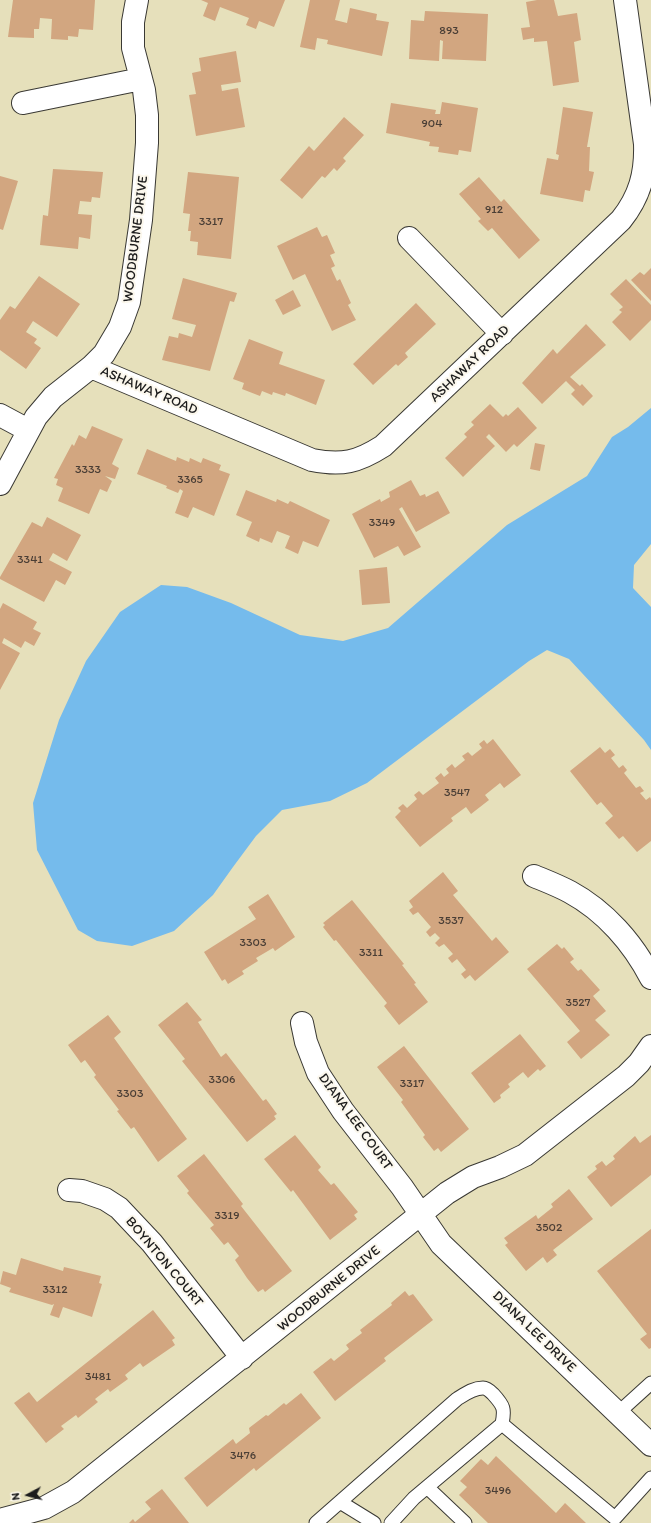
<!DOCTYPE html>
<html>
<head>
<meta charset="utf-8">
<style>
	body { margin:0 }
	#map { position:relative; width:651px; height:1523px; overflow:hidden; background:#e6e0bb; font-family:Itim,sans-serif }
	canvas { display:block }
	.north { position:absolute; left:8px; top:1475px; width:40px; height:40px; -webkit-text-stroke:3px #fbf7ec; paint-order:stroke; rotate:263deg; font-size:11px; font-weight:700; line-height:16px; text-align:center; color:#1c1c1c }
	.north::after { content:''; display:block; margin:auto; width:14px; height:18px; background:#1c1c1c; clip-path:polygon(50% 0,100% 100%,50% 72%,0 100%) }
</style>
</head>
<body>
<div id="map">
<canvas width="651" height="1523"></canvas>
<div class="north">N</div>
</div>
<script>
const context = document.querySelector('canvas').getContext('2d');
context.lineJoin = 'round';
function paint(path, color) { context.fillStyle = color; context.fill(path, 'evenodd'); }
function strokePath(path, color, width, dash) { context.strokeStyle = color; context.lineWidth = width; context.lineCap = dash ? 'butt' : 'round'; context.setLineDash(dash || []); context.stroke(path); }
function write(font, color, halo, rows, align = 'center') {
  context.font = font + ' Itim,sans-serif'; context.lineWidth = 4; context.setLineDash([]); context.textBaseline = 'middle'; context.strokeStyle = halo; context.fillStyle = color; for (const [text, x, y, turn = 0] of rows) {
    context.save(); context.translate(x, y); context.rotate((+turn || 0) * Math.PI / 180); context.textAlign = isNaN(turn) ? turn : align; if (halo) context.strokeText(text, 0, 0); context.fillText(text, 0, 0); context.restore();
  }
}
const water = new Path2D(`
	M651 408V544L634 565 633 588 651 607V750L644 740 569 659 547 650 529 661 367 783 330 801 282 810 256 836 233 867 213 895 174 931 132 946 97 941 78 930 37 850 33 803 59 720 86 661 120 612 161 585 187 587 231 603 300 635 343 641 388 628 507 525 587 476 612 437 628 427Z`);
const building = new Path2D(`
	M13 0H95L93 30 79 29 78 37 68 36V40L51 39 52 19 40 18 39 29H34V38L8 37Z
	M201 0H285L274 27 259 21 256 29 246 25 249 18 220 7 215 21 203 16 208 3Z
	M310 0H340L335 20 347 23 350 8 377 14 376 20 389 22 382 56 327 44 328 40 317 38 315 50 300 47Z
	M537 0H554L558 16 577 13 581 40 574 42 579 82 553 86 547 41 534 42V38L523 40 521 28 530 27 526 2Z
	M425 11 488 14 486 61 442 59 443 41 440 40 439 61 409 59 411 20 424 21Z
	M236 51 241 82 221 85 222 91 238 88 245 127 196 136 189 95 196 94 192 73 201 71 199 58Z
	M442 102 478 108 471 152 459 150 458 155 438 152 439 147 429 146 430 142 386 133 391 103 436 110 435 114H440Z
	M563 107 593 112 587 147H590L589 171 594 172 590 191 585 190 583 202 540 194 547 158 558 160 559 155 556 154Z
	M344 117 364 135 343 158 346 161 337 171 334 168 325 178 322 176 302 199 280 180 309 146 314 151Z
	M53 169 103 172 100 198 92 197 91 202 80 201 78 214 92 215 90 239 79 237 78 249 40 245 43 215 48 216Z
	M188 172 239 177 231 259 197 255 198 242 190 241 191 231H188L190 214 183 213Z
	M0 176 18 181 3 230 0 229Z
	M479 177 501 202 504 199 540 240 519 259 492 228 488 231 478 221 481 219 459 194Z
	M317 227 322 237 327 235 335 253 330 255 335 266 331 268 337 281 340 279 351 303 348 305 356 320 332 331 305 274 293 280 277 246Z
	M651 268V301L631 280 640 272 644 275Z
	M39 276 80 304 57 337 33 321 26 332 37 339 34 343 41 348 26 369 0 350V320L10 306 15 309Z
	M183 278 237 293 234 302 230 301 210 371 162 360 169 336 178 338 179 333 192 337 196 325 172 319Z
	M626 279 651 305V320L630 341 612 322 622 312 619 310 623 307 610 294Z
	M293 290 301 306 283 315 275 300Z
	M416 303 436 324 405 353 408 357 398 366 396 364 373 385 353 364Z
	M586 324 606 345 570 377 580 386 582 384 593 396 583 406 571 394 575 390 566 381 542 404 522 383 553 349 557 354Z
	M249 339 283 352 279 364 325 380 316 405 286 393 285 396 273 392 272 395 262 391 260 396 242 389 244 383 233 379Z
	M490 404 503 417 506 414 508 416 518 407 537 428 517 447 514 444 506 452 489 434 486 437 495 446 463 477 445 458 467 437 464 434 474 425 471 422Z
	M92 426 123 439 112 464 119 468 115 479 105 476 112 481 107 492 100 489 89 514 58 501 63 488 56 485 58 479 54 478 72 444 74 446 79 435 86 439Z
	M535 443 545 445 540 471 530 469Z
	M147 449 176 461 177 457 189 462 190 458 201 463 203 458 221 465 219 470 230 474 214 516 193 507 188 518 175 513 183 491 180 489 178 493 166 488 167 486 137 474Z
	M411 480 420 496 425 494 426 497 438 491 450 513 416 532 402 507 399 509 421 547 404 556 398 546 374 558 352 514 380 499 381 502 390 497 389 492Z
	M246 490 276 502 277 499 288 504 290 501 330 520 318 547 303 541 298 554 285 548 290 536 277 531 272 543 260 538 259 542 246 536 252 522 236 515Z
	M47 517 81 535 67 561 53 553 49 560 72 572 65 585 56 580 44 602 0 579V577L32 522 42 527Z
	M387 567 390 603 362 605 359 570Z
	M3 603 37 622 33 629 41 633 34 646 25 641 21 648 4 638 2 643 20 653 0 690V609Z
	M493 739 521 775 504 788 500 783 485 795 489 800 471 814 466 807 451 818 453 821 420 847 395 817 401 811 398 808 403 804 407 808 417 799 414 795 419 791 423 795 439 783 435 778 441 773 444 777 449 773 446 769 452 764 455 768 465 760 462 756 468 752 472 756 482 748 479 744 484 740 487 744Z
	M600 747 605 753 610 749 615 755 611 758 619 768 623 765 627 770 624 773 636 788 640 786 644 791 640 793 646 800 650 797 651 799V841L637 852 623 836 619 839 605 823 613 816 601 802 597 805 570 771Z
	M443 872 458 891 453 895 492 941 496 937 509 952 475 981 470 975 465 979 461 974 466 970 457 959 452 963 448 958 453 954 444 944 439 947 435 943 440 938 435 933 430 937 426 932 431 927 418 912 413 915 409 910 413 907 409 901Z
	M268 894 295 937 275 951 273 948 256 958 258 961 242 971 244 974 228 984 225 979 222 981 204 952 256 919 248 907Z
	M352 900 404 964 402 965 416 983 414 984 428 1002 399 1025 384 1006 387 1003 336 940 334 941 323 927 325 925 323 923Z
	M557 944 562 949 564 947 574 959 570 962 578 971 581 969 600 990 593 996 606 1011 595 1020 610 1035 581 1059 567 1042 580 1031 527 969Z
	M187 1002 202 1020 198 1022 221 1057 226 1053 263 1101 266 1099 277 1114 274 1116 276 1119 247 1142 182 1061 185 1059 158 1025Z
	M108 1015 121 1032 114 1038 187 1139 158 1162 134 1127 131 1129 117 1111 119 1110 94 1077 96 1075 85 1060 81 1063 68 1045Z
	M520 1034 546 1066 540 1071 538 1069 528 1078 523 1072 508 1084 510 1087 500 1095 501 1098 494 1103 471 1073Z
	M404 1046 469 1129 441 1152 438 1148 434 1151 423 1137 425 1135 401 1102 403 1100 377 1067Z
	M295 1135 321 1167 318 1170 331 1185 334 1183 358 1212 354 1215 357 1219 330 1240 293 1190 291 1192 264 1159Z
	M651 1135V1175L611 1207 587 1177 597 1169 595 1166 602 1161 606 1166 615 1159 613 1156 635 1136 640 1143Z
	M204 1154 243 1204 241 1206 292 1271 265 1292 263 1289 258 1292 247 1278 235 1260 239 1256 228 1242 224 1245 210 1228 214 1225 187 1193 189 1191 177 1176Z
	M569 1189 593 1219 553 1250 557 1255 547 1263 543 1257 526 1271 505 1245 508 1243 504 1238 536 1215 538 1219 553 1207 551 1204Z
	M651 1229V1348L649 1349 640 1339 647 1334 597 1271Z
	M21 1258 63 1271 64 1267 101 1276 99 1283 102 1284 92 1317 63 1307 59 1318 50 1315 54 1304 52 1305 9 1292 11 1288 0 1284 3 1271 16 1275Z
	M405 1291 409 1296 413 1294 433 1320 384 1358 386 1361 335 1401 313 1372 331 1358 334 1361 349 1349 346 1345 362 1333 360 1330 392 1305 391 1303Z
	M153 1310 175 1338 172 1340 175 1345 143 1367 140 1363 125 1375 128 1379 110 1392 108 1389 95 1399 98 1402 78 1418 76 1415 61 1426 64 1429 46 1443 14 1403 29 1392 37 1402Z
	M301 1393 321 1418 256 1471 254 1468 207 1507 184 1478 233 1439 236 1444 250 1433 249 1428 266 1415 268 1416 284 1403 286 1405Z
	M496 1456 556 1513 565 1503 586 1523H488L459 1495 467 1487 460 1481 481 1459 488 1465Z
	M162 1489 189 1523H129L133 1519 135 1522 151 1509 145 1502Z`);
const service = new Path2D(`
	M618 1413 651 1383
	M427 1487 465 1523
	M340 1502 374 1523
	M316 1523 457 1399C465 1394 473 1388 483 1388 487 1388 490 1391 493 1394 504 1406 505 1409 502 1424L615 1518 651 1478
	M391 1523 414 1498 502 1424`);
const minor = new Path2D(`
	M23 103 141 79
	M409 238 502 334
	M91 367 312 460C342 466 358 462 383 446L621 220C640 196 646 173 645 144L625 0
	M0 415 28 430
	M0 484 36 417 53 397 91 367 104 354 120 327 129 302 141 220 147 143V115L144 90 133 48V22L137 0
	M534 876C546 881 559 886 570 892 605 911 633 943 651 978
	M302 1023 306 1042 318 1073 343 1111 402 1187 441 1244 651 1445
	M69 1190 82 1191 105 1199 119 1208 152 1243 242 1358
	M0 1520 44 1508 73 1492 447 1193 473 1177 500 1167 525 1155 626 1076 639 1063 651 1046`);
const numberNames = [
	["893",449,31],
	["904",432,124],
	["912",494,210],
	["3317",211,222],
	["3333",88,470],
	["3365",190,480],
	["3349",382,523],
	["3341",30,560],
	["3547",457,793],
	["3537",451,921],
	["3303",253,943],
	["3311",371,953],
	["3527",578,1003],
	["3306",222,1080],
	["3317",412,1084],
	["3303",130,1094],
	["3319",227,1216],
	["3502",549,1228],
	["3312",55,1290],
	["3481",98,1377],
	["3476",243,1456],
	["3496",498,1491]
];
const streetNames = [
	["WOODBURNE DRIVE",136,239,-83],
	["ASHAWAY ROAD",470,364,-44],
	["ASHAWAY ROAD",149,391,23],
	["DIANA LEE COURT",355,1122,54],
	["BOYNTON COURT",164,1262,50],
	["WOODBURNE DRIVE",329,1289,-39],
	["DIANA LEE DRIVE",534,1332,44]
];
paint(water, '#75bbec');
paint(building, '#d2a680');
strokePath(service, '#3a3934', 15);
strokePath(minor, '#3a3934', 24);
strokePath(service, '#fff', 13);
strokePath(minor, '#fff', 22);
write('12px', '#4a3e35', null, numberNames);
write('14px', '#1c1c1c', '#fbf7ec', streetNames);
</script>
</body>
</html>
